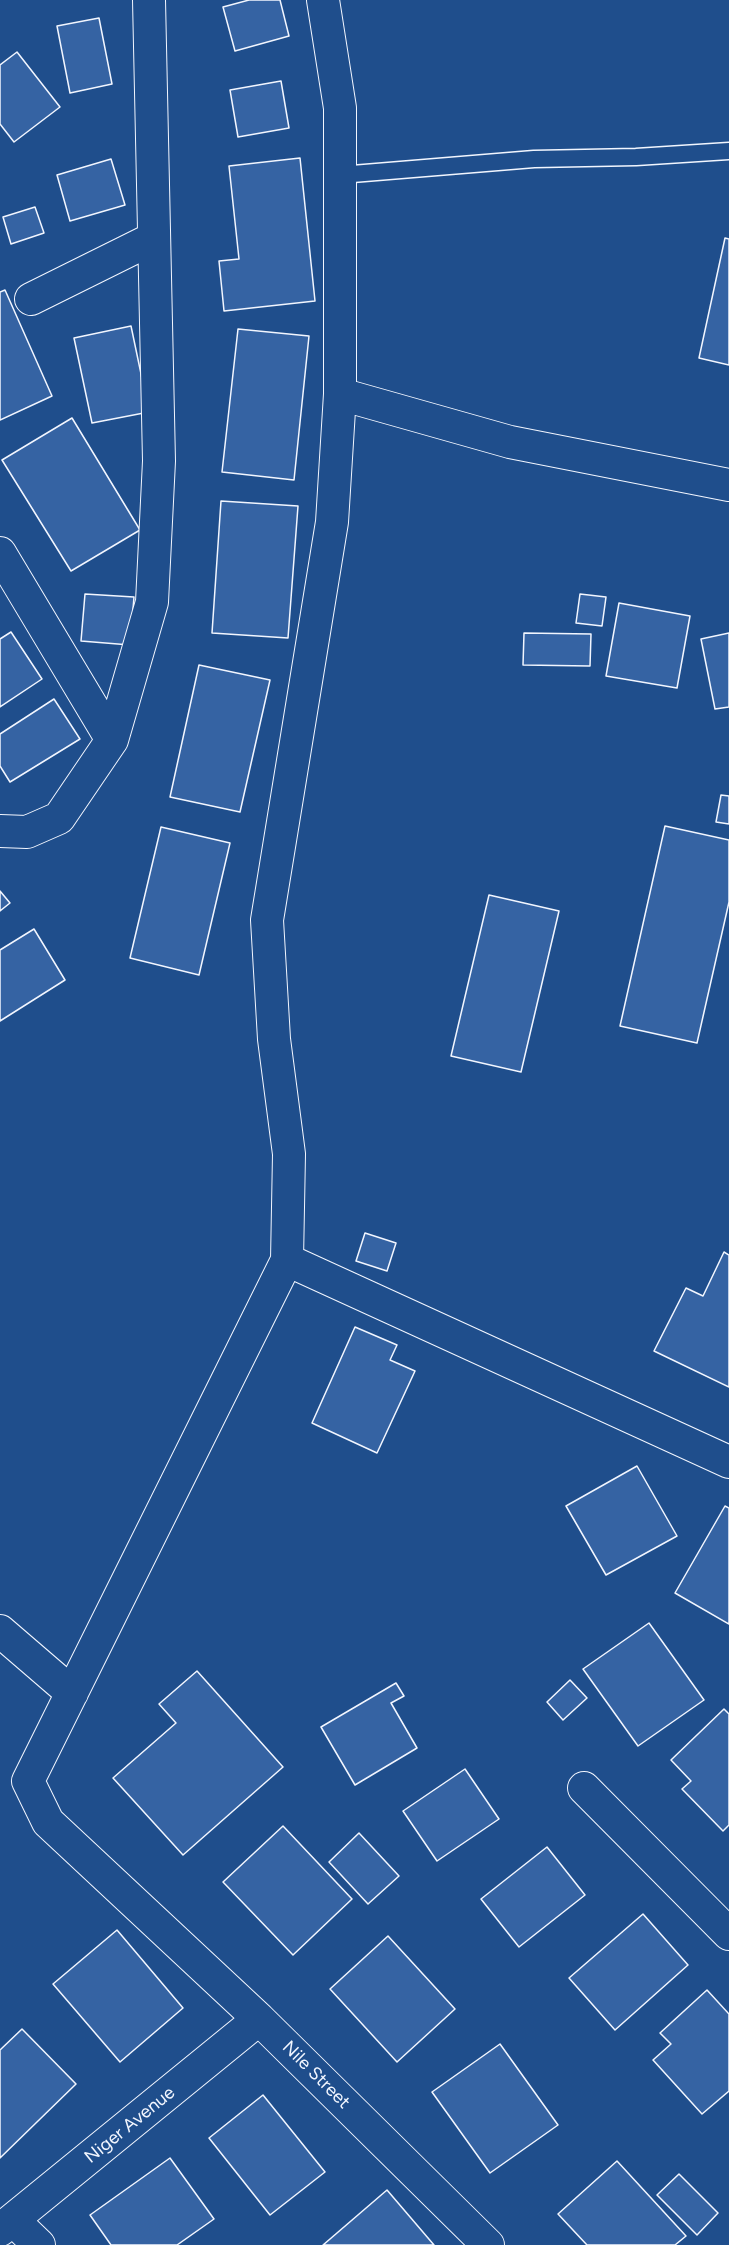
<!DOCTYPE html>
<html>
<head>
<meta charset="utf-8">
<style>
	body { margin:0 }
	canvas { display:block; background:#1f4e8c }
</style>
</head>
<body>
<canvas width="729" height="2245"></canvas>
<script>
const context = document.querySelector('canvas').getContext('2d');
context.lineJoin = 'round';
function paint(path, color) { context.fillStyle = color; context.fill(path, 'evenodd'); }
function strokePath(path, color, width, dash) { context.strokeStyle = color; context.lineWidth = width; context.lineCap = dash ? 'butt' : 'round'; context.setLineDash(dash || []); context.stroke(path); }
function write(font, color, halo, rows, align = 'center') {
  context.font = font + ' Figtree,sans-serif'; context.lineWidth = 4.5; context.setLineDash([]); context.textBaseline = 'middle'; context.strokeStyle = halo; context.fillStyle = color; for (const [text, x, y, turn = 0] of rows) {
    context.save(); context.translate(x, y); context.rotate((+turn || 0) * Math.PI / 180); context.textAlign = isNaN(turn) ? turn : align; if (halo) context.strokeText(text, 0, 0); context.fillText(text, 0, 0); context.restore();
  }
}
const building = new Path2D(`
	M249 0H280L289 36 235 51 223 7Z
	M99 18 112 84 70 93 57 26Z
	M17 52 60 107 14 142 0 124V65Z
	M281 81 289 128 238 137 230 90Z
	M300 158 315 301 224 311 219 261 239 259 229 166Z
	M111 159 125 205 70 221 57 175Z
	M35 207 44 233 11 244 3 217Z
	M725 238 729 239V365L699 358Z
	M5 290 52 396 0 420V292Z
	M131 326 149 412 92 423 74 338Z
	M238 329 309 336 294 480 222 472Z
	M72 418 140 530 71 571 2 460Z
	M221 501 298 506 288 638 212 633Z
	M85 594 134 597 130 645 81 641Z
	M580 594 606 597 602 626 576 623Z
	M619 603 690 616 677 688 606 676Z
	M11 632 42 679 0 707V639Z
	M524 633 591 634 590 666 523 665Z
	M729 633V707L715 709 701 639Z
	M199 665 270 680 240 812 170 797Z
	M54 699 80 739 10 782 0 766V734Z
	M721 795 729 796V824L716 822Z
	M665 826 729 840V902L697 1043 620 1026Z
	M161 827 230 843 199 975 130 958Z
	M0 891 10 903 0 911Z
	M489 895 559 911 521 1072 451 1056Z
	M34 929 65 980 0 1021V950Z
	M365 1233 396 1243 387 1271 356 1261Z
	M724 1252 729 1255V1387L654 1351 686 1288 703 1296Z
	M355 1327 397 1345 390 1360 415 1371 377 1453 312 1423Z
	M637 1466 677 1536 606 1575 566 1506Z
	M725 1506 729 1508V1624L675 1593Z
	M649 1623 704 1700 638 1746 583 1669Z
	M197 1671 283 1767 183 1855 113 1778 176 1723 159 1704Z
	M570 1680 587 1698 563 1720 547 1702Z
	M396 1683 404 1696 391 1703 417 1748 355 1785 321 1727Z
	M724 1709 729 1714V1825L723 1831 682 1789 691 1781 671 1760Z
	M465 1769 499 1819 437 1861 403 1811Z
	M283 1826 352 1899 293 1955 223 1882Z
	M359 1833 399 1876 368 1904 329 1862Z
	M547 1847 585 1895 519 1947 481 1899Z
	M643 1914 688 1965 615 2030 569 1978Z
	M117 1930 183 2008 120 2062 53 1984Z
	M388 1936 455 2009 397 2062 330 1989Z
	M707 1990 729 2014V2091L702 2114 653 2060 671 2044 660 2033Z
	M22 2029 76 2084 0 2158V2050Z
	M500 2044 558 2125 490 2173 432 2092Z
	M263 2095 325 2172 270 2215 209 2138Z
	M170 2158 214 2219 177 2245H111L90 2215Z
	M617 2161 686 2236 675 2245H587L558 2214Z
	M679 2174 718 2213 697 2235 657 2195Z
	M387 2190 434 2245H323Z`);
const service = new Path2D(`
	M340 175 534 159 636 157 729 151`);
const minor = new Path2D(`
	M323 0 340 108V394L510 442 729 485
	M31 299 154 238
	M340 394 332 522 267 920 274 1039 289 1154 287 1260 28 1781 48 1822 259 2019 488 2245
	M0 553 112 740
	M0 831 27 832 59 818 112 740 152 602 159 461 149 0
	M287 1260 729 1462
	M0 1631 72 1693
	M584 1788 729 1934
	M13 2220 39 2245
	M0 2230 259 2019`);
const streetNames = [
	["Nile Street",316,2075,45],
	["Niger Avenue",130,2125,-39]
];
paint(building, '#3563a3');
strokePath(building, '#f2f6ff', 1.5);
strokePath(service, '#f2f6ff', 19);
strokePath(minor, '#f2f6ff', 34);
strokePath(service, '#1f4e8c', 16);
strokePath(minor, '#1f4e8c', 32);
write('18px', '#f2f6ff', '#1f4e8c', streetNames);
</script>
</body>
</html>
